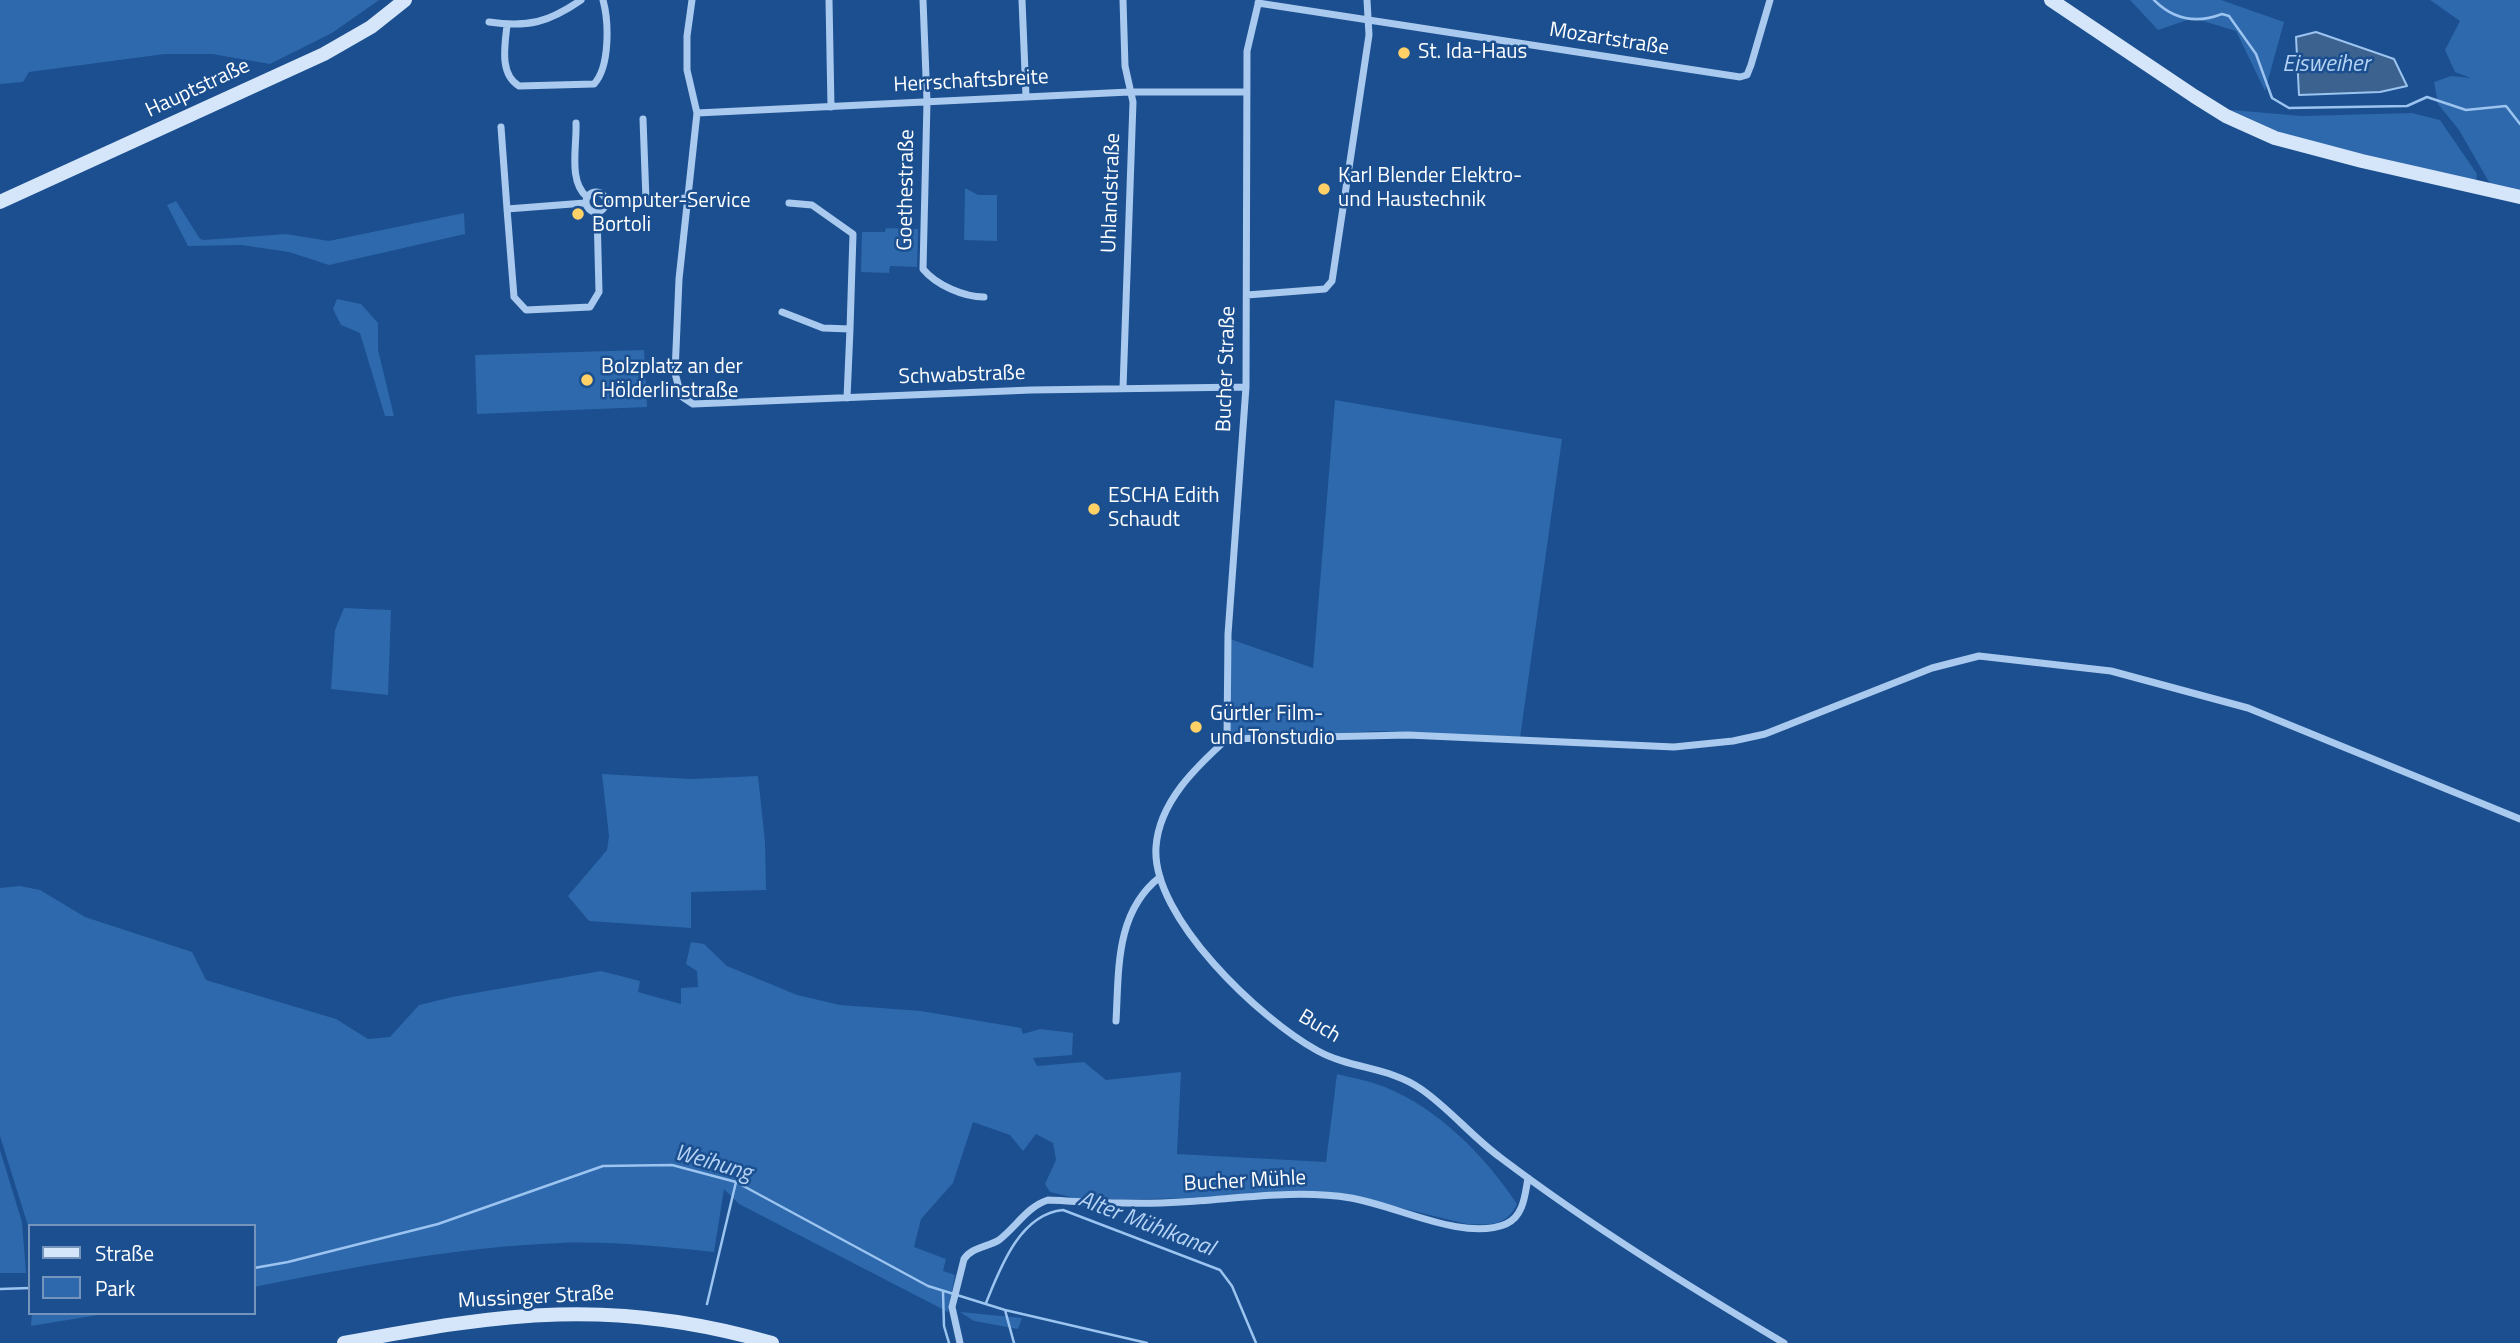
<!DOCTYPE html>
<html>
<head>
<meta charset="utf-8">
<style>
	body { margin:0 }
	#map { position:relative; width:2520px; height:1343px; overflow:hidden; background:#1b4f8f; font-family:"Titillium Web",sans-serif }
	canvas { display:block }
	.legend { position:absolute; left:28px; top:1224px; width:228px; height:91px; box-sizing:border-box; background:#1b4f8f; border:2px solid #7695bc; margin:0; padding:9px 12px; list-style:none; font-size:21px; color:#fff }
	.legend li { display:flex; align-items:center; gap:14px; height:35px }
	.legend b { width:35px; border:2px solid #7695bc }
</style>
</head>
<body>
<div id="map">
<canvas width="2520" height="1343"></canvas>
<ul class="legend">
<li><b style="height:9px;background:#d6e6fa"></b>Straße</li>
<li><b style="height:19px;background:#2e69ad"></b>Park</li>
</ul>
</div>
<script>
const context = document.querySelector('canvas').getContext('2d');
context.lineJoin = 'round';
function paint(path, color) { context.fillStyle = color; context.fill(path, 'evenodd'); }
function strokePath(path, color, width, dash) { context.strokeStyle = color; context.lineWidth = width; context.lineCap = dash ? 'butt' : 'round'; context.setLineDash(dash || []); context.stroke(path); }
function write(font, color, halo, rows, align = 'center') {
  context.font = font + ' "Titillium Web",sans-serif'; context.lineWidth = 5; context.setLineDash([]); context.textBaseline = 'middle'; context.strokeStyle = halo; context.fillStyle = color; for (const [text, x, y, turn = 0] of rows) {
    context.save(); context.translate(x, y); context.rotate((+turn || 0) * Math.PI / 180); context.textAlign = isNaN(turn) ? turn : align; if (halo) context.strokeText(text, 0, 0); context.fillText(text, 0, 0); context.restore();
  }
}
const green = new Path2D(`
	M0 0H379L332 33 270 64 212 54H165L29 72 23 82 0 84Z
	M2130 0H2221L2284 22 2265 91 2236 31 2193 18 2158 30Z
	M2430 0H2520V190L2493 186 2489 182 2459 130 2438 104 2434 82 2451 76 2471 78 2455 72 2445 50 2460 21Z
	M2231 110 2302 116 2412 113 2440 120 2477 174 2476 181 2288 136Z
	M965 188 978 195H997V241L964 240Z
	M176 201 200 239 204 240 286 234 329 241 464 213 465 234 329 265 289 252 241 245 188 246 167 205Z
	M886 228 918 229 917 267 890 266 889 273 861 272 862 232H885Z
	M337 299 361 304 378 323V350L394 416H385L360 333 341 325 333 309Z
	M644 350 647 407 477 414 475 355Z
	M1335 400 1562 439 1520 738 1379 731 1238 738 1229 732 1230 639 1313 668Z
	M344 608 391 610 388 695 331 689 335 630Z
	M602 774 691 779 758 776 765 842 766 890 691 892V928L589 921 568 896 607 850 609 836Z
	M20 886 40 890 85 917 192 952 206 980 336 1019 368 1039 390 1037 419 1005 452 997 601 971 640 981 638 992 681 1004V988L698 987 697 971 686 964 691 942 704 944 727 966 797 995 840 1005 921 1011 1021 1028 1023 1034 1040 1029 1073 1033 1072 1055 1033 1058 1037 1066 1084 1062 1106 1080 1181 1072 1177 1154 1326 1162 1337 1074C1353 1078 1370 1081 1385 1087 1439 1109 1485 1156 1517 1204 1506 1227 1489 1225 1467 1224L1343 1194 1107 1200 1075 1198 1050 1192 1045 1184 1056 1160 1053 1143 1036 1134 1023 1151 1010 1135 973 1122 953 1183 921 1219 914 1247 946 1259 943 1271 955 1275 948 1312 739 1204 724 1189 714 1252C663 1247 612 1241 560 1243 457 1247 354 1267 254 1287V1226H30V1232L0 1136V888Z
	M0 1150 22 1222 26 1273H0Z
	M960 1312 1022 1318 1018 1329 974 1321Z
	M32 1313H110L31 1326Z`);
const water = new Path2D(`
	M2316 32 2394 59 2407 86 2380 92 2299 95 2296 37Z`);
const stream = new Path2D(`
	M2154 0C2173 19 2196 24 2222 14L2229 16 2256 54 2272 98 2289 108 2407 106 2427 97 2466 110 2506 106 2520 124
	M254 1268 288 1262 438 1224 603 1166 672 1165 736 1182 928 1286 1005 1310 1147 1343
	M0 1289 30 1288
	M943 1292 944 1326 949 1343
	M986 1303C1000 1268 1020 1214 1063 1210L1220 1270 1232 1286 1256 1343
	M707 1304 736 1182
	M1005 1310 1014 1343`);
const street = new Path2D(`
	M692 0 687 36V70L697 113 679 279 675 373 681 396 693 404 1031 390 1246 387
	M829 0 831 107
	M923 0 927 102 923 269C936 285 964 297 984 297
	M1022 0 1026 96
	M1258 3 1740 77 1747 75 1751 65 1770 0
	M489 22C528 28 549 22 581 0
	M507 25C505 45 499 74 519 86L594 84C610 67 609 22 603 0
	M697 113 1129 92H1247
	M643 119 646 200
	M576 123C577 147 568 181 587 197
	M501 127 507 209 585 203
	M586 202a10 10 0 1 1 20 0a10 10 0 1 1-20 0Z
	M606 202 688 198
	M789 203 812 205 853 234 850 329
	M507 209 514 297 526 310 590 307 599 292 597 212
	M1247 295 1325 289 1332 281 1369 35 1367 0
	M782 312 823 328 850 329 847 398
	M1123 388 1133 102 1125 66 1123 0
	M1227 739 1408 735 1674 747 1733 741 1765 734 1932 668 1979 656 2111 671 2248 708 2520 819
	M1227 739C1196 767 1159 802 1156 847 1151 917 1261 1020 1318 1051 1351 1069 1390 1067 1421 1089 1450 1109 1472 1137 1501 1158 1591 1226 1688 1286 1784 1343
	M1227 739 1228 634 1246 387 1247 51 1259 0
	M1116 1021C1119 970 1115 912 1160 877
	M960 1343 952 1307 964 1259C972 1247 988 1247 999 1240 1016 1227 1028 1206 1048 1200 1092 1202 1136 1205 1181 1202 1236 1199 1296 1189 1351 1198 1395 1205 1464 1242 1506 1224 1524 1216 1525 1194 1528 1178`);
const secondary = new Path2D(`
	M2051 0 2194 96 2226 116 2275 138 2362 161 2520 197
	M0 202 324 54 371 27 405 0
	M344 1343C503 1313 613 1297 772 1343`);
const markers = [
	[1404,53,7,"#ffd166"],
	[1324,189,7,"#ffd166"],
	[578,214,7,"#ffd166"],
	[587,380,7,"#ffd166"],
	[1094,509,7,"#ffd166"],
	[1196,727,7,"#ffd166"]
];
const streetNames = [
	["Mozartstraße",1609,40,9],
	["Herrschaftsbreite",971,82,-3],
	["Hauptstraße",198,89,-25],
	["Goethestraße",907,190,-89],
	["Uhlandstraße",1112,193,-88],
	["Bucher Straße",1227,369,-88],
	["Schwabstraße",962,376,-2],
	["Buch",1319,1027,31],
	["Bucher Mühle",1245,1182,-3],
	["Mussinger Straße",536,1298,-3]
];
const poiNames = [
	["St. Ida-Haus",1418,53],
	["Karl Blender Elektro-",1338,177],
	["und Haustechnik",1338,201],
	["Computer-Service",592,202],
	["Bortoli",592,226],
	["Bolzplatz an der",601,368],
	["Hölderlinstraße",601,392],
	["ESCHA Edith",1108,497],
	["Schaudt",1108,521],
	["Gürtler Film-",1210,715],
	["und Tonstudio",1210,739]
];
const waterNames = [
	["Eisweiher",2326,65],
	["Weihung",713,1164,16],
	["Alter Mühlkanal",1146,1225,21]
];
paint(green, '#2e69ad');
paint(water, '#3c6290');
strokePath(water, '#9cc4f0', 2);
strokePath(stream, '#9cc4f0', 2.5);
strokePath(street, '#a9c9ee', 7);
strokePath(secondary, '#d6e6fa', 14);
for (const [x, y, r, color] of markers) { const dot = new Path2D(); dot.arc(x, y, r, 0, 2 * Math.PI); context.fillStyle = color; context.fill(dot); strokePath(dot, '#1b4f8f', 2.5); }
write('21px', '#fff', '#1b4f8f', streetNames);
write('21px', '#fff', '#1b4f8f', poiNames, 'left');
write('italic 23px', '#b5d3f5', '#1b4f8f', waterNames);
</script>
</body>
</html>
